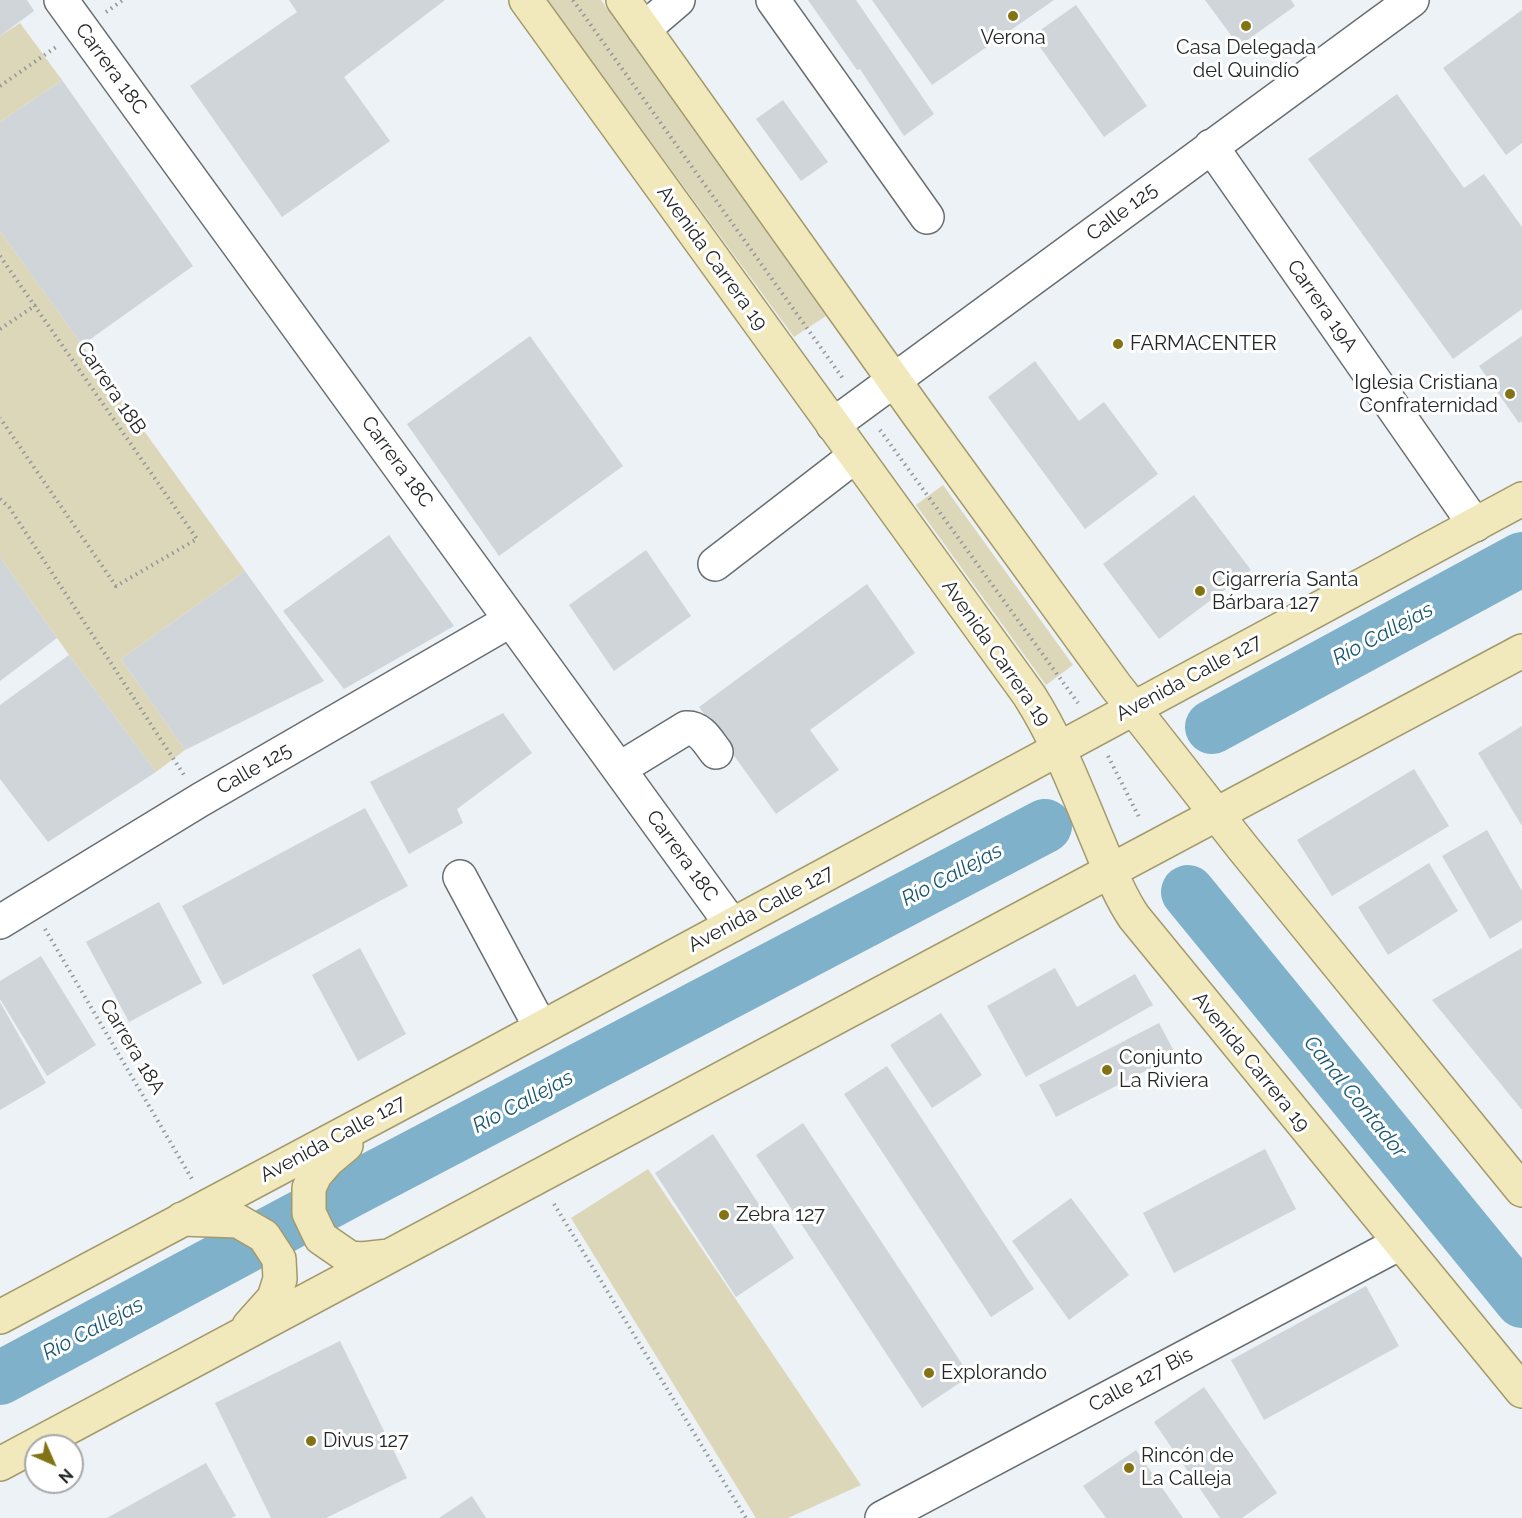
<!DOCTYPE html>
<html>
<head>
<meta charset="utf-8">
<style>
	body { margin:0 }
	#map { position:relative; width:1522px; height:1518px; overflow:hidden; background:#ecf2f5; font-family:Raleway,sans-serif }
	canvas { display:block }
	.north { position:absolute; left:24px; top:1434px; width:60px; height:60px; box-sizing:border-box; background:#fff; border:2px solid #a7a8a9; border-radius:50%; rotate:135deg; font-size:16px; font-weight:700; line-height:24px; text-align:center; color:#242627 }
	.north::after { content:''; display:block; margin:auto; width:21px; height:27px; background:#837314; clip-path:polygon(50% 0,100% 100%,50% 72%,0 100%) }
</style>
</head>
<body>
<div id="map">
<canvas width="1522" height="1518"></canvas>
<div class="north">N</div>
</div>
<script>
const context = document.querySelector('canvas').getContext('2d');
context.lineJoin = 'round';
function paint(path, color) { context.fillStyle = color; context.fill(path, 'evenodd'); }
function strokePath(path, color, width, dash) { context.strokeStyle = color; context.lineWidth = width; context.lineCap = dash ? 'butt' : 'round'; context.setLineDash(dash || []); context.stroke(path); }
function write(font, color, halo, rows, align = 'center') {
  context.font = font + ' Raleway,sans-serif'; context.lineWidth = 6; context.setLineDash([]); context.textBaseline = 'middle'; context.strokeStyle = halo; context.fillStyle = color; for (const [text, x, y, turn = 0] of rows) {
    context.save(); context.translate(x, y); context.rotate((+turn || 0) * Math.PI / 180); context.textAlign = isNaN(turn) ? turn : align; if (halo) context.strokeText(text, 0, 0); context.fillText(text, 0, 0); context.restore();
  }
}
const green = new Path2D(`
	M547 0H601L826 316 794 337Z
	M20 23 62 80 0 122V36Z
	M0 231 245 571 121 659 185 750 156 772 69 655 0 557Z
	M943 485 1073 665 1046 685 916 505Z
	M648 1169 861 1485 788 1518H756L571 1218Z`);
const river = new Path2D(`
	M1212 727 1522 559
	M1188 892 1522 1301
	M0 1378 355 1188 1045 826`);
const building = new Path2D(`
	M0 0H27L34 11 0 36Z
	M289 0H445L344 77 390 141 282 217 190 86 297 12Z
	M808 0H856L934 114 904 136 860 69 857 70Z
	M872 0H1054L932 85Z
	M1205 0H1291L1295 6 1239 46Z
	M1076 5 1147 106 1104 137 1032 36Z
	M1522 10V143L1506 155 1443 68Z
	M62 80 193 266 82 345 0 231V122Z
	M1397 94 1464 188 1484 174 1522 227V309L1453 359 1308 159Z
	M783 100 828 162 801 181 756 119Z
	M530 336 623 466 499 556 407 424Z
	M1522 336V421L1519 423 1479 366Z
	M1035 361 1079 421 1104 402 1158 474 1085 529 988 397Z
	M1194 495 1251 570 1159 639 1103 564Z
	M389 535 454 626 344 689 283 611Z
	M646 550 691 616 614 671 569 605Z
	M0 557 57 638 0 681Z
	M245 571 324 681 185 750 121 659Z
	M867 584 915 653 810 730 839 770 776 814 699 707Z
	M69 655 156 772 48 842 0 779V705Z
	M503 713 532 753 457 809 463 823 409 854 370 782Z
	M1522 726V826L1478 753Z
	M1414 769 1449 826 1332 896 1297 840Z
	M365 808 408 886 223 985 182 906Z
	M1487 830 1522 891V920L1490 939 1442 856Z
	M1429 863 1458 911 1388 955 1358 907Z
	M159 902 202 983 129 1022 86 942Z
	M360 948 406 1034 358 1061 312 975Z
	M1522 948V1110L1432 1000Z
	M41 956 96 1045 47 1076 0 999V981Z
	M1055 968 1077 1007 1135 974 1153 1005 1026 1077 987 1006Z
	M0 1002 46 1083 0 1110Z
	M941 1013 982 1075 932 1108 890 1045Z
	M1159 1023 1176 1055 1056 1117 1039 1085Z
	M887 1066 1034 1289 991 1317 844 1094Z
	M803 1123 970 1376 922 1408 756 1155Z
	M713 1134 794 1258 736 1297 655 1173Z
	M1265 1149 1296 1209 1174 1273 1143 1213Z
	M1071 1198 1129 1275 1069 1320 1012 1241Z
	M1366 1286 1399 1346 1264 1420 1231 1360Z
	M340 1341 407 1478 326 1518H271L215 1403Z
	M1204 1387 1277 1493 1242 1518H1220L1154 1422Z
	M1136 1450 1183 1518H1106L1083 1486Z
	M206 1463 236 1516 231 1518H107Z
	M472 1496 486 1518H439Z`);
const path = new Path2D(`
	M573 0 844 380
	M106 12 123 0
	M0 86 56 47
	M0 256 197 539 116 586 0 418
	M0 329 36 305
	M880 430 1078 703
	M0 499 9 507 184 775
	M1108 756 1140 819
	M45 929 192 1179
	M554 1204 746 1518`);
const minor = new Path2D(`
	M61 0 732 925
	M773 0 927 217
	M644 29 678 0
	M1211 146 1475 525
	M833 425 1412 0
	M715 564 855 456
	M619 769 686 728C701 727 708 742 716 752
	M460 877 541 1028
	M0 922 200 800 511 620
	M882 1518 1400 1243`);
const major = new Path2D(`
	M526 0 1029 695C1059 742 1078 794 1100 846 1110 870 1119 895 1134 917L1522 1391
	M623 0 918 414 1115 685 1243 848 1522 1190
	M346 1145 328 1160 315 1175 309 1188V1213L321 1238 350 1258 362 1259 389 1256
	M182 1219 238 1221 264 1236 279 1259 280 1279 274 1298 249 1326
	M0 1317 480 1061 1522 499
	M0 1464 1522 651`);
const markers = [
	[1013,16,6,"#837314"],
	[1246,26,6,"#837314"],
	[1118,344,6,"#837314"],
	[1510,394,6,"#837314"],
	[1200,591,6,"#837314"],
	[1107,1070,6,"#837314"],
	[724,1215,6,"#837314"],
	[929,1373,6,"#837314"],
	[311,1441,6,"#837314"],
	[1129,1468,6,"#837314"]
];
const poiNames = [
	["Verona",1013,38,"center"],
	["Casa Delegada",1246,48,"center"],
	["del Quindío",1246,71,"center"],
	["FARMACENTER",1130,344],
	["Iglesia Cristiana",1498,383,"right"],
	["Confraternidad",1498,406,"right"],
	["Cigarrería Santa",1212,580],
	["Bárbara 127",1212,603],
	["Conjunto",1119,1058],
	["La Riviera",1119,1081],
	["Zebra 127",736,1215],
	["Explorando",941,1373],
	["Divus 127",323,1441],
	["Rincón de",1141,1456],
	["La Calleja",1141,1479]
];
const streetNames = [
	["Carrera 18C",111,69,54],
	["Calle 125",1122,212,-37],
	["Avenida Carrera 19",712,258,54],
	["Carrera 19A",1322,306,55],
	["Carrera 18B",111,388,56],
	["Carrera 18C",397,462,54],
	["Avenida Carrera 19",996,653,55],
	["Avenida Calle 127",1189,678,-28],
	["Calle 125",254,769,-30],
	["Carrera 18C",682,856,54],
	["Avenida Calle 127",761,909,-28],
	["Carrera 18A",132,1047,59],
	["Avenida Carrera 19",1251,1062,51],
	["Avenida Calle 127",333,1139,-28],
	["Calle 127 Bis",1141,1380,-28]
];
const waterNames = [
	["Río Callejas",1383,634,-28],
	["Río Callejas",952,875,-28],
	["Canal Contador",1355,1097,51],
	["Río Callejas",523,1102,-28],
	["Río Callejas",93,1329,-28]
];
paint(green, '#ddd7ba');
strokePath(river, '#80b1ca', 54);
paint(building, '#cfd5d8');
strokePath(minor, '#686e71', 36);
strokePath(major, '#a39a6b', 36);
strokePath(path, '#929698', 4, [1.5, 4.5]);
strokePath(minor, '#fff', 33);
strokePath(major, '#f1e8bc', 33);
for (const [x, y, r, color] of markers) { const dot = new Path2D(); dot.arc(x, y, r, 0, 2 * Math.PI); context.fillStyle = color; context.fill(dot); strokePath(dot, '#fff', 2); }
write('20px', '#242627', '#fff', poiNames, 'left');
write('20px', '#242627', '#fff', streetNames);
write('italic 21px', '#185770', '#fff', waterNames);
</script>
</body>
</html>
